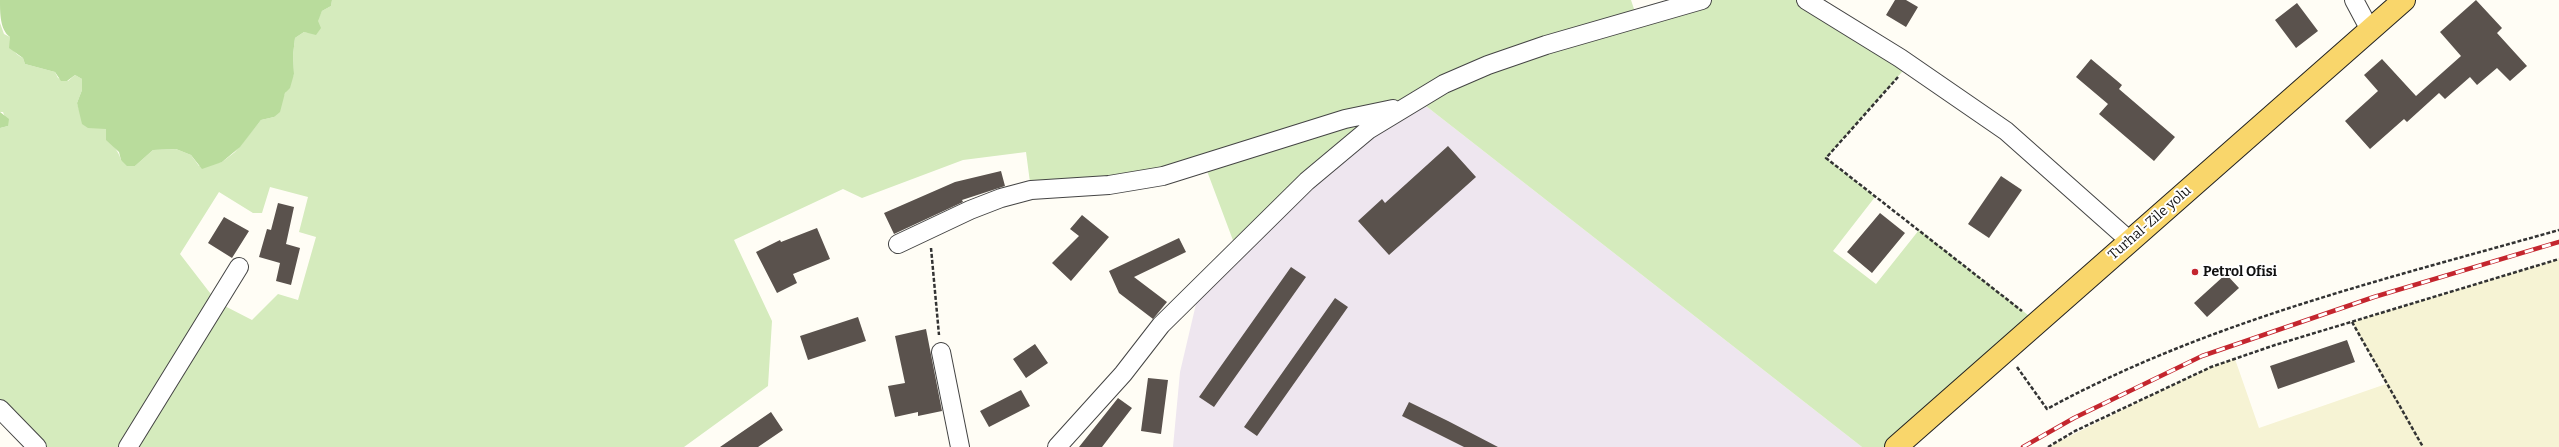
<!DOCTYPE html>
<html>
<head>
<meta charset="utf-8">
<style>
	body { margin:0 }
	canvas { display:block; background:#fffdf5 }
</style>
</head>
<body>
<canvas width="2559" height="447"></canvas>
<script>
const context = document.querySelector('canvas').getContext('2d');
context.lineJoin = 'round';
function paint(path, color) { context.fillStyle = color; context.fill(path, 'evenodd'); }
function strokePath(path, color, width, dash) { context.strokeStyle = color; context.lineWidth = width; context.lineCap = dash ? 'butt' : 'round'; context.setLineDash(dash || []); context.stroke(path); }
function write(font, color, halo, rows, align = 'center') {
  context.font = font + ' Bitter,serif'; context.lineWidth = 4; context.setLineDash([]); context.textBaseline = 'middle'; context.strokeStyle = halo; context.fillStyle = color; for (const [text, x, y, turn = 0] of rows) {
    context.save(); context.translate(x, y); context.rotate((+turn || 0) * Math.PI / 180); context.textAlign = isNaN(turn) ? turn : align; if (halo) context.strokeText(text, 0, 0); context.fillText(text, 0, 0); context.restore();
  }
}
const industrial = new Path2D(`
	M1417 99 1862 447H1173L1180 372 1200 287 1237 251Z`);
const farmland = new Path2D(`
	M2559 259V447H2048L2148 397 2211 367 2235 359 2259 428 2386 384 2352 322Z`);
const green = new Path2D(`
	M332 0H1631L1637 18 1702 0H1806L1909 64 1826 158 1875 197 1833 251 1876 284 1919 230 2037 322 1896 447H1862L1417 99 1237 251 1204 163 1031 190 1026 152 963 160 862 198 843 189 734 240 772 321 768 386 684 447H37L0 409V128L8 126 3 112H0V23L4 34 10 37C9 46 14 54 23 58L25 64 55 72 58 78 68 81 75 75 82 79V90L77 103 81 116 106 129C108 143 118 148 121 160L135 166 153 150 176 149 191 155 199 166 222 162 235 152 261 120 274 117 294 74 293 55 295 38 304 32 311 33 322 11 331 6ZM270 187 308 197 299 232 316 237 298 300 278 294 252 320 217 302 180 254 219 192 253 213H262Z`);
const forest = new Path2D(`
	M0 0H332L331 6 322 11 318 21 321 28 316 35 304 32 295 38 293 55 294 74 290 88 285 93 280 112 274 117 261 120 240 147 222 162 202 169 191 155 176 149 153 150 135 166H127L121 160 119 152 106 140V129L88 128 82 124 77 103 82 90V79L75 75 67 81H61L55 72 25 64 23 58 9 48 10 37C0 30 0 13 0 0Z
	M0 112 9 119 8 126 0 128Z`);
const building = new Path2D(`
	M1895 0H1906L1918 7 1906 27 1886 15Z
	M2476 0 2502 28 2497 33 2527 66 2510 81 2497 68 2477 85 2470 77 2445 99 2439 93 2407 122 2404 119 2370 149 2345 121 2378 91 2364 75 2382 59 2416 96 2461 56 2440 32Z
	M2297 3 2318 31 2296 48 2275 20Z
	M2091 59 2122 85 2119 89 2175 137 2154 161 2099 114 2108 104 2076 77Z
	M1448 146 1476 177 1389 255 1358 221 1382 199 1385 203Z
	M1001 171 1005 186 962 200 963 202 894 234 884 213 955 182Z
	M2001 176 2022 190 1989 238 1968 224Z
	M278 203 294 207 286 244 300 248 291 285 276 281 280 263 259 257 267 229 271 230Z
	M1880 213 1905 233 1872 273 1847 252Z
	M1082 215 1109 237 1071 281 1052 263 1079 236 1070 229Z
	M224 217 249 231 232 258 208 243Z
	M817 228 830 259 793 274 797 283 777 293 756 252 780 240 781 242Z
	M1179 238 1186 252 1134 277 1167 302 1153 319 1119 293 1109 271Z
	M1291 267 1306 277 1214 407 1199 397Z
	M2226 274 2239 288 2207 317 2194 303Z
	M1335 298 1348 307 1257 436 1244 427Z
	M858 317 866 341 808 360 800 336Z
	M926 329 942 411 918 416V412L895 417 888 386 905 383 895 336Z
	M2347 340 2355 362 2278 389 2270 366Z
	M1035 344 1048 363 1026 378 1013 359Z
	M1148 378 1168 380 1161 434 1141 431Z
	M1021 390 1030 406 989 427 980 411Z
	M1118 398 1132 408 1102 447H1079Z
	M1409 402 1448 421 1498 447H1464L1402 416Z
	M771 412 783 430 758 447H720Z`);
const path = new Path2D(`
	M1898 77 1826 158 2022 311
	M931 248 939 335
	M2352 322 2423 447
	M2017 367 2047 409C2206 322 2386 279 2559 230
	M2048 447 2075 431 2211 367 2275 345 2559 259`);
const minor = new Path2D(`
	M1806 0 1900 58 2006 131 2130 241
	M2354 0 2370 30
	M898 244 970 210 1001 198 1031 190 1109 185 1163 176 1345 119 1393 109
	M941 352 960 447
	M0 409 37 447
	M128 447 239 267
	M1057 447 1123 374 1161 325 1307 181 1368 130 1444 84 1488 65 1546 45 1702 0`);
const major = new Path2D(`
	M1896 447 2404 0`);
const rail = new Path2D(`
	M2023 447 2074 418 2202 356 2374 297 2559 242`);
const markers = [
	[2195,272,4,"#c4262e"]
];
const streetNames = [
	["Turhal-Zile yolu",2150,223,-41]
];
const poiNames = [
	["Petrol Ofisi",2203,272]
];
paint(industrial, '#eee6ef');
paint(farmland, '#f6f3d4');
paint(green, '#d5ebbd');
paint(forest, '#b9dc9c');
paint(building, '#5a524d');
strokePath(minor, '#444', 20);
strokePath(major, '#222', 24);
strokePath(path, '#333', 2.5, [4, 2]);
strokePath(minor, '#fff', 18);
strokePath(major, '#f9d66b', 22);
strokePath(rail, '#c4262e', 4.5);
strokePath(rail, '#fff', 3, [9]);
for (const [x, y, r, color] of markers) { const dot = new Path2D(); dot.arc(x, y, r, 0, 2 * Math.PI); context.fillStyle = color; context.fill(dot); strokePath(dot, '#fff', 1.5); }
write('14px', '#111', '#fff', streetNames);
write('bold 14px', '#111', '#fff', poiNames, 'left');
</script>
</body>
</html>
